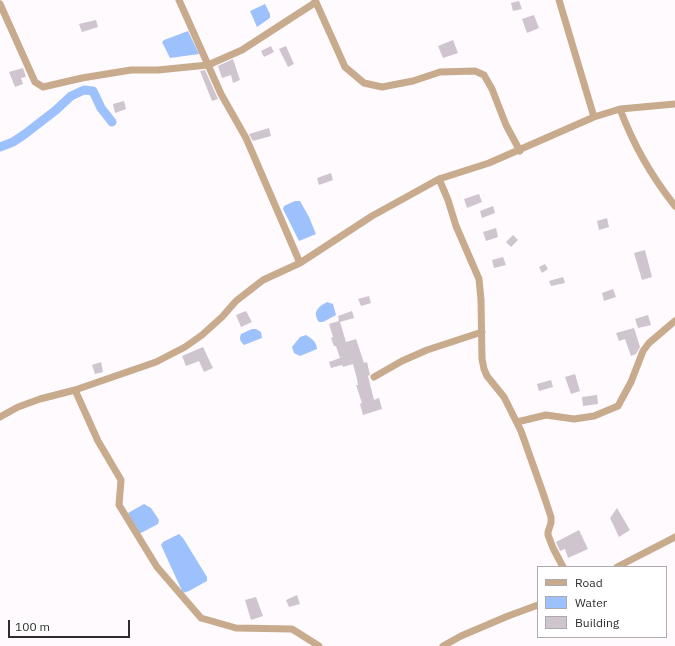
<!DOCTYPE html>
<html>
<head>
<meta charset="utf-8">
<style>
	body { margin:0 }
	#map { position:relative; width:675px; height:646px; overflow:hidden; background:#fefafe; font-family:"IBM Plex Sans",sans-serif }
	canvas { display:block }
	.legend { position:absolute; left:537px; top:566px; width:130px; height:72px; box-sizing:border-box; background:#fff; border:1px solid #acaaac; margin:0; padding:5px 7px; list-style:none; font-size:12px; color:#2f2b2f }
	.legend li { display:flex; align-items:center; gap:8px; height:20px }
	.legend b { width:20px; border:1px solid #acaaac }
	.scale { position:absolute; left:8px; top:620px; width:122px; height:18px; box-sizing:border-box; border:2px solid #2f2b2f; border-top:0; padding-left:5px; font-size:12px; line-height:14px; white-space:nowrap; color:#2f2b2f; -webkit-text-stroke:3px #fff; paint-order:stroke }
</style>
</head>
<body>
<div id="map">
<canvas width="675" height="646"></canvas>
<ul class="legend">
<li><b style="height:5px;background:#c8ab8d"></b>Road</li>
<li><b style="height:11px;background:#9cc1fd"></b>Water</li>
<li><b style="height:11px;background:#cfc5cf"></b>Building</li>
</ul>
<div class="scale">100 m</div>
</div>
<script>
const context = document.querySelector('canvas').getContext('2d');
context.lineJoin = 'round';
function paint(path, color) { context.fillStyle = color; context.fill(path, 'evenodd'); }
function strokePath(path, color, width, dash) { context.strokeStyle = color; context.lineWidth = width; context.lineCap = dash ? 'butt' : 'round'; context.setLineDash(dash || []); context.stroke(path); }
const water = new Path2D(`
	M265 4 270 14V18L257 27 250 11Z
	M188 31 199 54 170 58 162 42 164 40Z
	M295 201H300L309 217 316 234 299 241 283 209 284 206Z
	M327 302 333 304 336 315 323 322H319C312 312 318 307 327 302Z
	M252 329H256L261 332 262 338 244 345C240 341 239 339 241 334Z
	M306 335C311 338 317 342 317 349L300 356 294 353 292 347 300 337Z
	M144 504 151 508 159 520 158 524 139 534 128 513Z
	M179 534 183 538 207 577V581L189 591 183 593 161 545 163 542Z`);
const canal = new Path2D(`
	M0 147 13 142 25 134 56 110 71 96 84 90 93 91 101 108 112 122`);
const building = new Path2D(`
	M519 1 522 9 513 11 511 3Z
	M534 15 539 28 527 33 522 19Z
	M96 20 98 27 82 32 79 24Z
	M453 40 458 53 443 58 438 46Z
	M271 46 274 52 264 57 261 51Z
	M286 46 294 64 288 67 279 49Z
	M233 59 240 80 233 83 231 75 222 78 218 66Z
	M23 68 26 77 21 78 23 84 15 87 9 72Z
	M205 70 218 99 212 101 200 71Z
	M124 101 126 109 115 113 113 104Z
	M269 128 271 136 253 141 249 134Z
	M331 173 333 180 319 185 317 178Z
	M479 194 482 202 467 208 464 199Z
	M493 206 495 213 482 218 480 211Z
	M607 218 609 227 599 230 597 221Z
	M496 228 498 237 486 241 483 232Z
	M513 235 518 240 511 247 506 242Z
	M645 250 652 277 642 280 634 253Z
	M503 257 506 265 494 268 492 260Z
	M545 264 548 269 542 273 539 267Z
	M563 277 565 283 551 286 549 281Z
	M613 289 616 297 604 301 602 293Z
	M369 296 371 303 361 306 358 299Z
	M246 311 252 322 241 327 236 315Z
	M352 311 354 318 340 322 346 342 356 339 364 363 367 362 370 375 368 376 374 400 379 398 382 409 363 415 360 404 362 403 356 385H358L357 379 353 364 343 367 342 365 331 368 329 362 340 358 336 346H334L331 338 333 337 329 324 339 321 338 316Z
	M648 315 651 325 638 328 635 319Z
	M634 328 640 347 636 354 631 356 625 339 619 341 616 333Z
	M203 347 213 368 204 372 199 361 186 366 182 356Z
	M101 362 103 372 95 374 92 365Z
	M575 374 580 391 571 394 565 377Z
	M551 380 553 387 539 391 537 384Z
	M597 395 598 404 583 406 582 397Z
	M617 508 630 530 619 537 610 518Z
	M579 530 588 549 568 558 565 549 560 551 556 542Z
	M297 595 300 604 289 607 286 600Z
	M256 597 263 616 251 620 245 600Z`);
const minor = new Path2D(`
	M179 0 221 94 246 138 300 263
	M315 0 345 67 364 83 382 87 413 81 440 72 475 71 484 75 492 89 506 125 520 151
	M559 0 594 117
	M0 4 35 82 43 87 82 78 131 70H158L208 65 242 50 316 2
	M620 109C633 144 652 177 675 206
	M439 179 448 200 456 226 479 279 481 300 482 359 484 369 487 376 504 397 521 431 543 493 551 517V523L548 532V535L553 548 563 567
	M374 377 402 361 427 350 482 332
	M75 390 98 441 121 480 119 505 157 567 201 618 236 628 292 629 319 646
	M0 417 18 407 40 399 75 390 156 362 185 347 202 335 222 317 236 301 263 280 300 263 372 216 439 179 489 163 594 117 620 109 675 104
	M517 422 546 415 574 419 594 416 618 406 631 382 643 351 649 343 675 321
	M617 567 675 537
	M443 646 461 636 508 616 538 605`);
paint(water, '#9cc1fd');
strokePath(canal, '#9cc1fd', 9);
paint(building, '#cfc5cf');
strokePath(minor, '#c8ab8d', 7);
</script>
</body>
</html>
